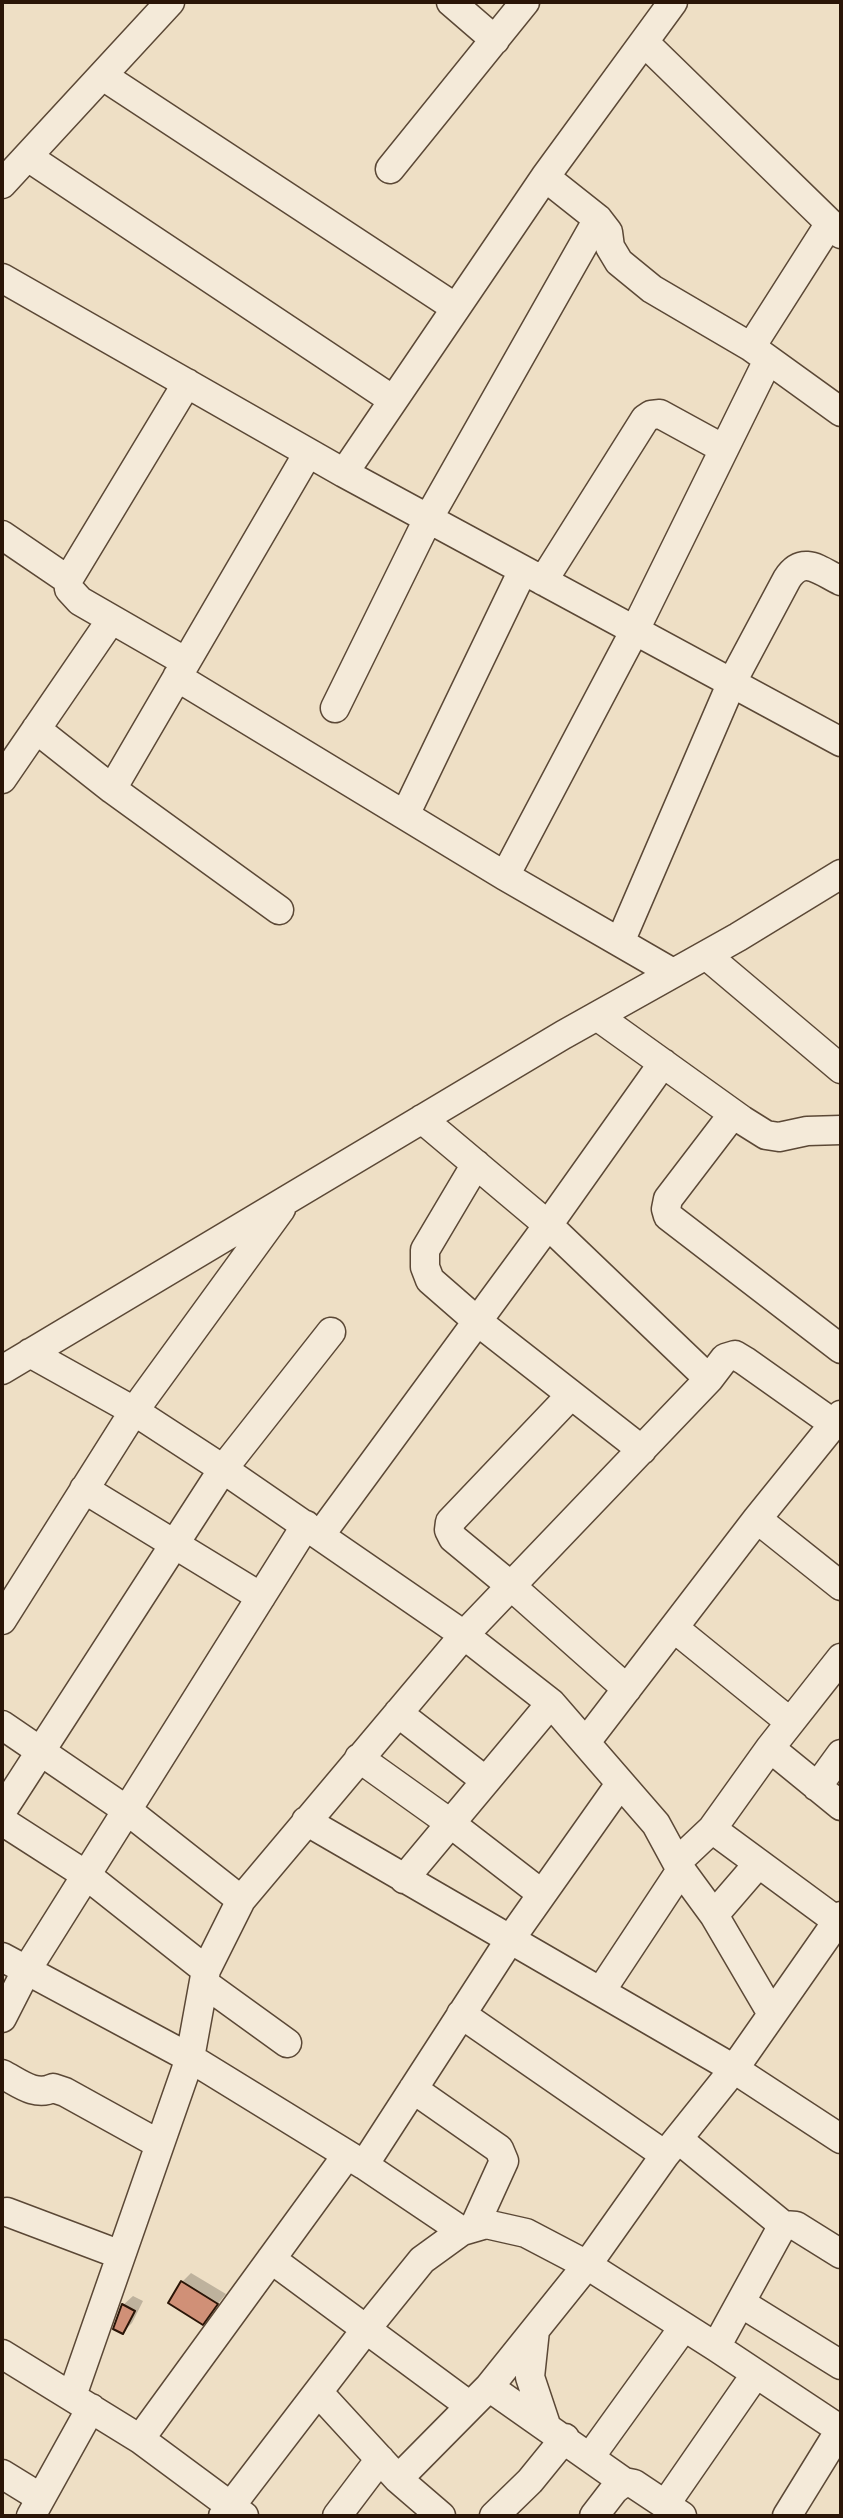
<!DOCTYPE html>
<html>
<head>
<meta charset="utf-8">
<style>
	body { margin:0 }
	#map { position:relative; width:843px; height:2518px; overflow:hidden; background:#eedfc5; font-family:"Libre Bodoni",serif }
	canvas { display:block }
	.frame { position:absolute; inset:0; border:4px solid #2a1507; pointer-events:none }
</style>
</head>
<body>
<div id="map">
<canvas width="843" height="2518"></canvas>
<div class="frame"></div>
</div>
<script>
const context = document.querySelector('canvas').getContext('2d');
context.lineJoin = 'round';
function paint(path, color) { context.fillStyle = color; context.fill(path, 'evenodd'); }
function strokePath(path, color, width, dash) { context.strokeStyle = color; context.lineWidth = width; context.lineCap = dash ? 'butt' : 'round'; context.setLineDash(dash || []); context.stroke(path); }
const shadow = new Path2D(`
	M191 2273 226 2294 203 2322 182 2282Z
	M133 2296 143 2301 132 2323 123 2332V2305Z`);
const building = new Path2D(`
	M181 2281 218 2304 203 2325 168 2303Z
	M122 2304 135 2311 123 2334 113 2329Z`);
const minor = new Path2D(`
	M451 2 495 40
	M644 42 841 234
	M103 76 456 308
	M28 157 393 400
	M390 169 525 2
	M545 177 598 219 608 232 610 247 619 262 652 289 751 347 841 412
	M2 184 170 2
	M2 278 344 473 841 742
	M751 347 830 223
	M344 473 545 177 673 2
	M2 535 68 580
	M543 581 645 419 651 415 660 414 724 449
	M186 662 80 601 69 589 68 580 187 383
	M177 677 505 876 673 973
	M335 708 428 519 598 219
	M36 729 112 789 279 910
	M2 779 111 620
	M112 789 308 453
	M405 815 523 570
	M505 876 635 630 768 360
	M620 942 732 682 787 579C803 554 820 571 841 581
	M706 955 841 1069
	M597 1016 742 1120 766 1135 779 1137 807 1131 841 1130
	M733 1114 668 1199 666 1209 668 1216 841 1349
	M422 1119 548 1225 709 1379
	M476 1164 425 1250V1267L430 1280 477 1321 642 1450
	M30 1353 134 1411 223 1469 464 1635 551 1703 656 1824 681 1870 714 1915 772 2014
	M2 1370 563 1035 738 937 841 874
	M571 1395 450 1522 449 1530 453 1538 511 1586 627 1689
	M84 1489 261 1597
	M757 1519 841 1586
	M321 1534 548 1225 663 1063
	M2 1620 134 1411 281 1209
	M674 1628 790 1722
	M398 1713 486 1781
	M2 1725 128 1811 241 1900
	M586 1742 757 1519 841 1415
	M770 1748 841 1806
	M359 1758 450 1823 542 1894
	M817 1787 841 1754
	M2 1811 223 1469 331 1332
	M2 1821 86 1875 206 1970
	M306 1821 734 2069 841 2139
	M712 1829 841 1924
	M677 1862 712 1829 770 1748 841 1658
	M404 1879 551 1703
	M714 1915 758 1864
	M2 1957 190 2058 364 2165 462 2231
	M204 1983 287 2043
	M601 1991 681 1870
	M461 2014 665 2155
	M2 2018 26 1971 306 1525
	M2 2074C18 2082 35 2097 53 2088L65 2092 159 2144
	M413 2089 499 2149 504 2161 474 2227
	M678 2139 783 2225
	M364 2165 509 1941 620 1784
	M7 2212 121 2255
	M271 2259 470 2406
	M741 2303 841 2365
	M535 2330 530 2377 546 2425
	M716 2347 783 2225 796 2226 841 2254
	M2 2354 140 2439 244 2516
	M489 2387 624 2482
	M318 2392 398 2479 441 2516
	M72 2396 190 2058 206 1970 241 1900 464 1635 709 1379 725 1358 735 1355 745 1361 834 1424
	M140 2439 347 2155
	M590 2457 683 2328
	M2 2474 41 2498
	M398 2479 489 2387 587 2265 665 2155 734 2069 841 1916
	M665 2505 755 2375
	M31 2516 91 2408
	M223 2516 367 2328 422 2260 462 2231 486 2224 526 2233 587 2265 716 2347 841 2430
	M337 2516 380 2459
	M494 2516 530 2481 565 2438
	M594 2516 614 2490 624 2482 634 2484 682 2516
	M787 2516 840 2430`);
paint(shadow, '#0003');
paint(building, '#d09077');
strokePath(building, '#2a1507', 2);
strokePath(minor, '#5b4836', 31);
strokePath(minor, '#f4ead9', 28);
</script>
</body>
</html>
